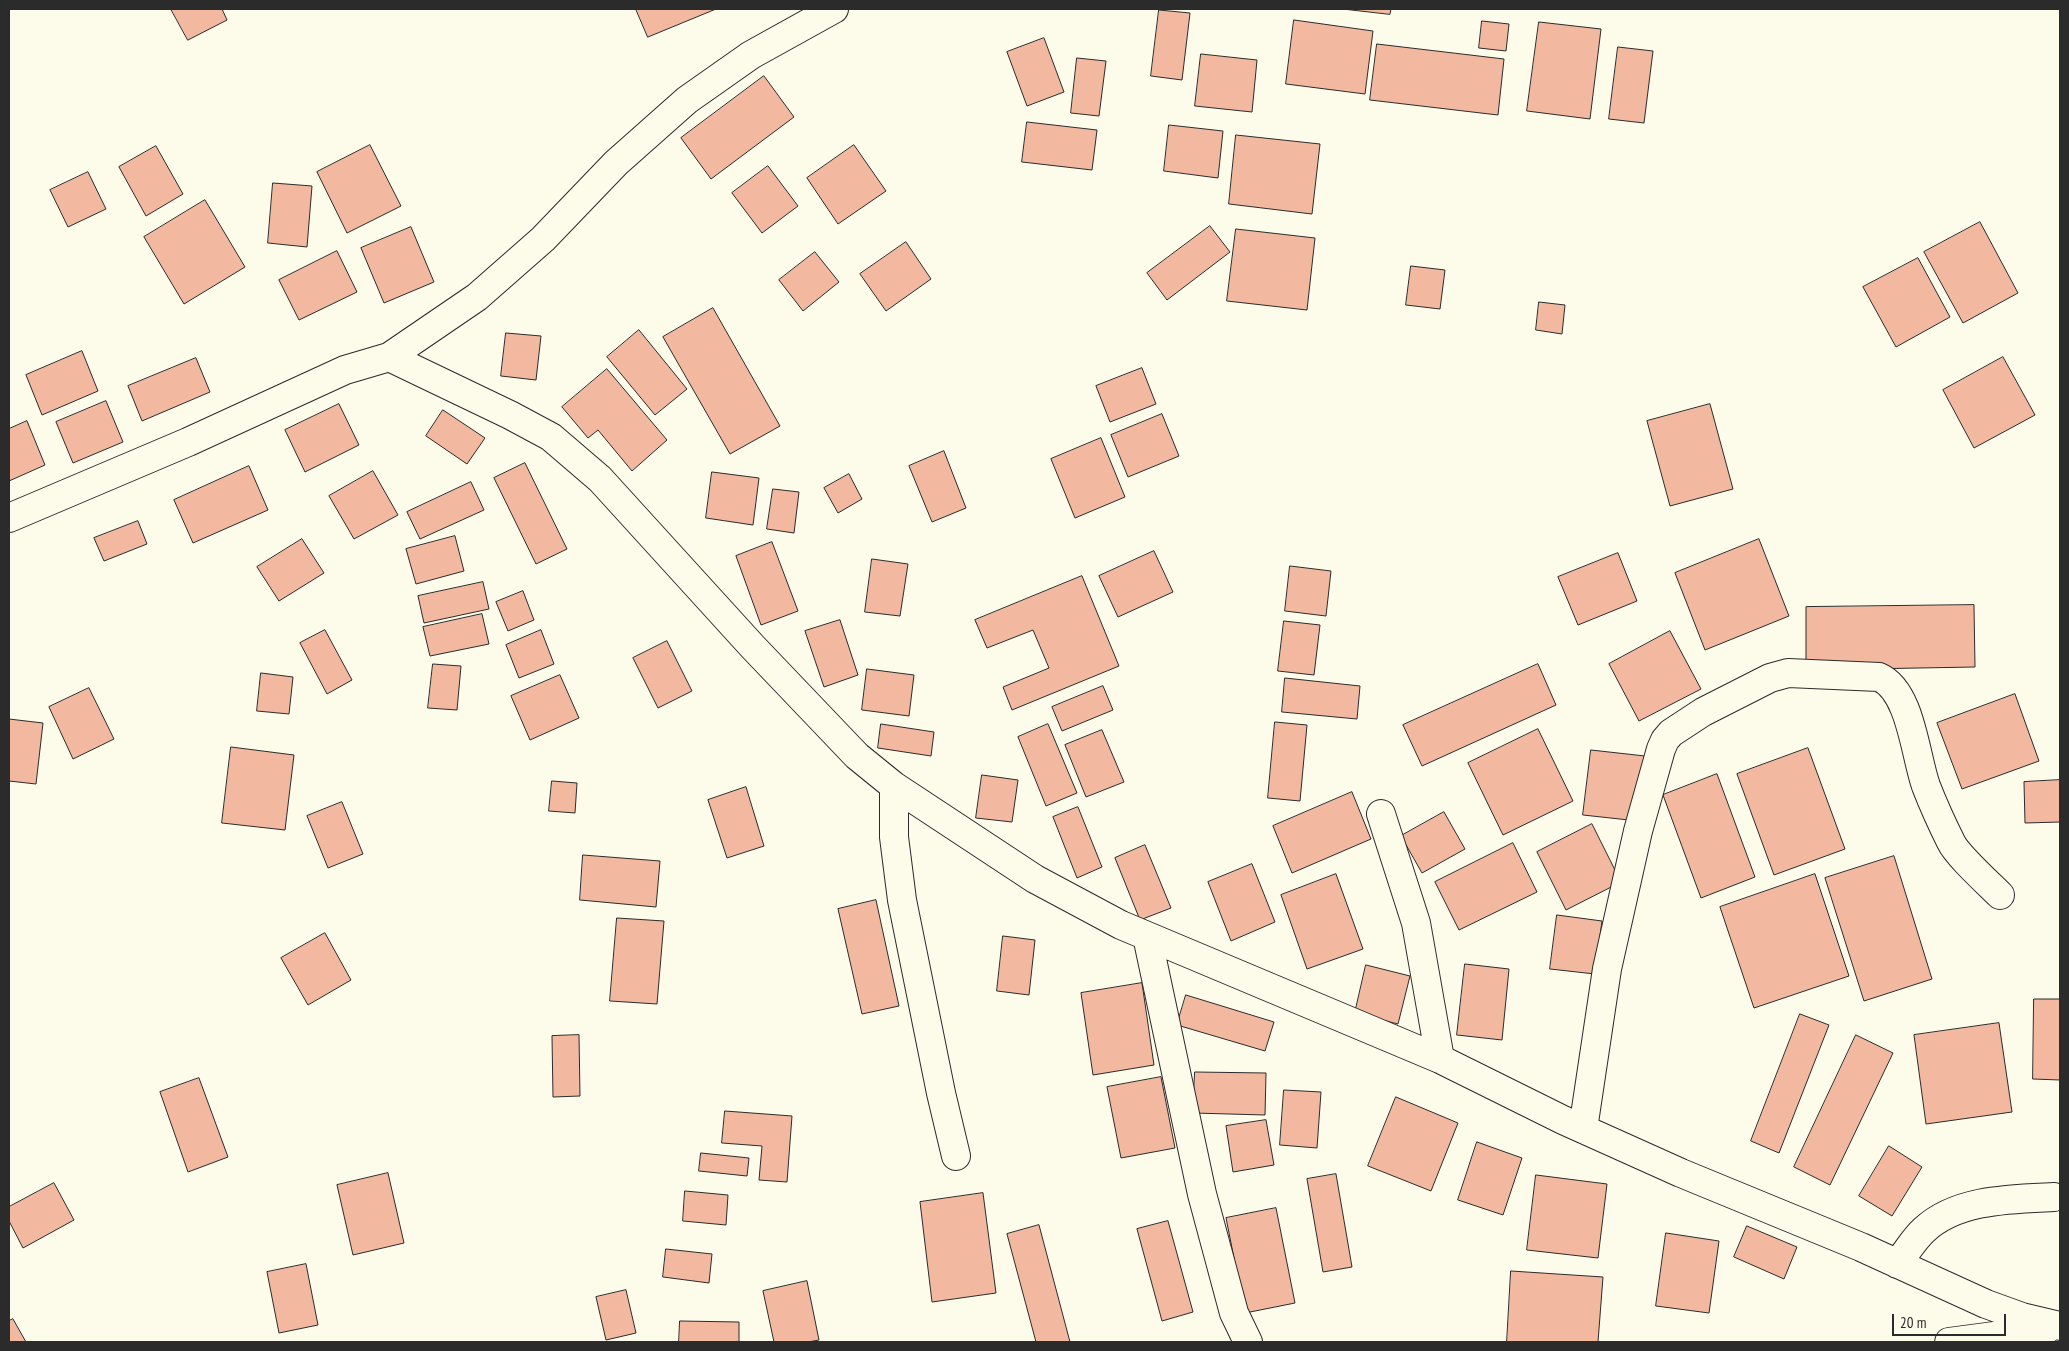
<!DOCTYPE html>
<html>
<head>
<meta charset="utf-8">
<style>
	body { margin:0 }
	#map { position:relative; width:2069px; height:1351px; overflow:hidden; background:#fdfbea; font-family:"PT Sans Narrow",sans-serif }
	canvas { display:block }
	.frame { position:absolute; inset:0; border:10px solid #2b2b2b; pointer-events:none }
	.scale { position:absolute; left:1892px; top:1314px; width:114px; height:22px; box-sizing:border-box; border:2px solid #2b2b2b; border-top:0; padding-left:6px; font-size:15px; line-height:18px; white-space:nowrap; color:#2b2b2b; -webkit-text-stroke:4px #fdfbea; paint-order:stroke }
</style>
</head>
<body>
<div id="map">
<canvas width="2069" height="1351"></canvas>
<div class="frame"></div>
<div class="scale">20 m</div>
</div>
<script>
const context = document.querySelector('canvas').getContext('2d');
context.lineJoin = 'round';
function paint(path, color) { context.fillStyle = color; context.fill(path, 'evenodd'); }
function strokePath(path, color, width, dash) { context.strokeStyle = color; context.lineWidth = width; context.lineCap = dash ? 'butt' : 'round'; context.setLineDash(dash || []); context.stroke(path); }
const building = new Path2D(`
	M171 9H222L227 20 188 40Z
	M636 9H716L648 37Z
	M1343 9H1391L1390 14Z
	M1159 10 1190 13 1182 80 1151 76Z
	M1294 20 1373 31 1365 94 1286 84Z
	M1482 21 1509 24 1506 51 1479 48Z
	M1539 22 1601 29 1590 119 1527 111Z
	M1044 38 1064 92 1027 106 1007 52Z
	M1377 44 1504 59 1498 115 1370 100Z
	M1618 47 1653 51 1644 123 1609 119Z
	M1201 54 1257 60 1252 112 1195 106Z
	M1077 58 1106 61 1099 116 1071 113Z
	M764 76 794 117 711 179 681 138Z
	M1027 122 1097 130 1092 170 1022 162Z
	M1169 125 1223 131 1218 178 1164 171Z
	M1236 135 1320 144 1312 214 1229 204Z
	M370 145 401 206 347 233 317 172Z
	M854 145 886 191 838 224 807 178Z
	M156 146 183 194 146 216 119 167Z
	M768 166 798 206 762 233 732 193Z
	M88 172 106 209 68 227 50 190Z
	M273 183 312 186 307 247 268 243Z
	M205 200 245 267 184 304 144 237Z
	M1980 222 2018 293 1963 323 1924 252Z
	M1210 226 1230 252 1167 300 1147 273Z
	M411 227 434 282 384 303 361 248Z
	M1236 229 1315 238 1307 310 1227 301Z
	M906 242 931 279 886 311 860 274Z
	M337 251 357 292 299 320 279 280Z
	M815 252 839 282 803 311 779 280Z
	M1918 258 1950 317 1896 347 1863 287Z
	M1411 266 1445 270 1440 309 1406 305Z
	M1539 302 1565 305 1562 334 1536 330Z
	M713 308 780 426 730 454 663 337Z
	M639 330 687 389 655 415 607 357Z
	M506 333 541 336 536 380 501 376Z
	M82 351 98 391 42 415 26 375Z
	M2003 357 2035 415 1974 448 1943 390Z
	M196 358 210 392 142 421 128 386Z
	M1142 368 1156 404 1110 422 1096 386Z
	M607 369 667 440 632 471 598 430 588 438 562 407Z
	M106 401 123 442 73 463 56 422Z
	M339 404 359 445 305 472 285 430Z
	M1710 404 1733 489 1670 506 1647 421Z
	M443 410 485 438 467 464 426 436Z
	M1162 414 1179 456 1128 477 1111 435Z
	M27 421 45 465 9 481V429Z
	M1101 438 1125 497 1075 518 1051 459Z
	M944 451 966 508 932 522 909 466Z
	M525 463 567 549 536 564 494 478Z
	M249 466 268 510 193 543 174 500Z
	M373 471 398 515 354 539 329 496Z
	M712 472 759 478 753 525 706 518Z
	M849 474 862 499 838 513 824 488Z
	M471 482 484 510 420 539 407 512Z
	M773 489 799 492 794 533 767 529Z
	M138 521 147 544 104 561 94 538Z
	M455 536 464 571 416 584 406 549Z
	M302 539 324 573 279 601 257 567Z
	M1759 539 1789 616 1705 650 1675 573Z
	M772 542 798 611 761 625 736 556Z
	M1154 551 1173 592 1118 617 1099 576Z
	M1618 553 1637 601 1578 625 1558 577Z
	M872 559 908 564 900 616 865 612Z
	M1290 566 1331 571 1326 616 1285 611Z
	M1082 576 1119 666 1012 710 1003 687 1049 668 1033 630 987 648 975 620Z
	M483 582 489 609 424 623 418 596Z
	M523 591 534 620 508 631 496 602Z
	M1974 605 1975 667 1806 670V607Z
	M482 614 489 644 430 656 423 627Z
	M840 620 858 675 824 687 805 631Z
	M1284 621 1320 625 1314 675 1278 671Z
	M325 630 352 680 327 694 300 643Z
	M541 630 554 664 519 678 506 645Z
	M1670 631 1701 689 1639 721 1609 664Z
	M667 641 692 691 658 708 633 658Z
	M433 664 461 666 457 710 428 708Z
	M1538 664 1556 705 1422 766 1403 725Z
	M867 669 914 675 909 716 862 710Z
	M261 673 293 677 289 714 257 711Z
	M560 675 579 718 530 740 511 696Z
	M1285 678 1360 686 1357 719 1282 712Z
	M1103 686 1113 710 1062 731 1052 707Z
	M89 688 114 739 73 759 49 707Z
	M2015 694 2039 761 1962 789 1937 723Z
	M9 719 43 723 36 784 9 781Z
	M1275 722 1307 725 1300 801 1268 798Z
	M881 724 934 732 931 756 878 748Z
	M1048 724 1077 793 1046 806 1018 737Z
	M1538 729 1573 801 1503 835 1468 763Z
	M1102 730 1124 782 1086 797 1065 745Z
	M231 747 294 755 285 830 222 823Z
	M1808 748 1845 849 1774 875 1737 774Z
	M1591 750 1645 756 1638 821 1583 815Z
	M1717 774 1755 877 1701 898 1663 795Z
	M982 775 1018 780 1012 822 976 818Z
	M2060 780V822L2025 823 2024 782Z
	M552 781 577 783 575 813 549 811Z
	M746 787 764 846 727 858 708 800Z
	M1352 792 1371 839 1292 873 1273 826Z
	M342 802 363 854 328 868 307 816Z
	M1078 807 1102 867 1077 878 1053 817Z
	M1444 812 1465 849 1422 873 1401 836Z
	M1592 824 1621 882 1566 910 1537 852Z
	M1513 843 1537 892 1459 930 1435 882Z
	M1145 845 1171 908 1140 920 1115 858Z
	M583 855 660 861 656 907 580 900Z
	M1894 856 1932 979 1864 1001 1825 878Z
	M1252 864 1275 922 1231 941 1208 882Z
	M1336 874 1363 949 1307 969 1281 895Z
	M1815 874 1849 976 1754 1008 1720 907Z
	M876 900 899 1006 862 1014 838 909Z
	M1557 915 1602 921 1595 974 1550 969Z
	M617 918 664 921 657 1004 610 1001Z
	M325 933 351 980 308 1005 281 958Z
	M1003 936 1035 940 1029 995 997 991Z
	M1465 964 1509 969 1502 1040 1457 1035Z
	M1366 965 1410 976 1398 1024 1355 1013Z
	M1142 983 1154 1065 1093 1075 1081 993Z
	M1186 995 1274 1022 1265 1051 1177 1025Z
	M2034 999H2060V1080L2033 1079Z
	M1800 1014 1829 1025 1779 1153 1751 1141Z
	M1999 1023 2012 1112 1926 1124 1914 1035Z
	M579 1035 580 1096 553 1097 552 1036Z
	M1856 1035 1893 1053 1830 1185 1794 1167Z
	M1195 1072 1266 1073 1265 1115 1193 1113Z
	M1161 1077 1175 1148 1121 1158 1107 1087Z
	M199 1078 228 1157 188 1172 160 1092Z
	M1284 1090 1321 1092 1317 1148 1280 1145Z
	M1396 1097 1458 1123 1431 1191 1368 1166Z
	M725 1111 792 1116 787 1182 759 1180 762 1146 722 1143Z
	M1266 1120 1274 1165 1233 1172 1226 1126Z
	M1477 1142 1522 1158 1503 1215 1458 1200Z
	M1889 1146 1922 1167 1892 1216 1859 1196Z
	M701 1153 749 1158 747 1176 699 1171Z
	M388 1173 404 1243 353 1255 337 1185Z
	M1336 1174 1352 1267 1323 1272 1307 1179Z
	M1536 1175 1607 1184 1598 1258 1527 1250Z
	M54 1183 74 1220 23 1248 9 1221V1207Z
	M685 1191 728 1195 726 1225 683 1221Z
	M983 1193 996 1293 932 1302 920 1202Z
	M1276 1208 1295 1303 1245 1313 1226 1218Z
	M1168 1221 1193 1312 1162 1321 1137 1229Z
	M1039 1225 1070 1342H1036L1007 1234Z
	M1747 1226 1797 1247 1784 1279 1734 1257Z
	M1666 1233 1719 1241 1709 1313 1656 1306Z
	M666 1249 712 1254 709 1283 663 1277Z
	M306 1264 318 1325 279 1333 267 1272Z
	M1511 1271 1603 1277 1598 1342H1507Z
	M807 1281 819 1340 808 1342H774L763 1291Z
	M626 1290 636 1333 606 1340 596 1297Z
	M13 1319 26 1342H9V1321Z
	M680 1321 739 1322V1342H679Z`);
const street = new Path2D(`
	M389 357 510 415 551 437 600 479 752 646 857 756 894 786 1035 879 1121 925 1440 1059 1563 1120 1681 1173 1861 1247 1986 1304 2022 1317 2060 1326
	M9 518 188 442 345 370 389 357 477 297 543 239 616 163 687 100 751 55 834 9
	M894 786V837L902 900 941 1093 956 1156
	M1381 814 1416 923 1440 1059
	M1147 936 1202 1194 1234 1313 1248 1342
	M1583 1129 1607 969 1638 831 1661 749 1665 740 1671 733 1703 712 1770 678 1788 673 1879 677C1911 691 1915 755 1926 786 1933 804 1942 824 1951 842 1957 855 1988 883 2000 895
	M1897 1264C1906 1253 1914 1239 1924 1230 1957 1199 2011 1199 2054 1197
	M1949 1342 2047 1329`);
paint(building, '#f2b8a0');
strokePath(building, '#2b2b2b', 1);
strokePath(street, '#2b2b2b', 30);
strokePath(street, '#fdfbea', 28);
</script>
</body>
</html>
